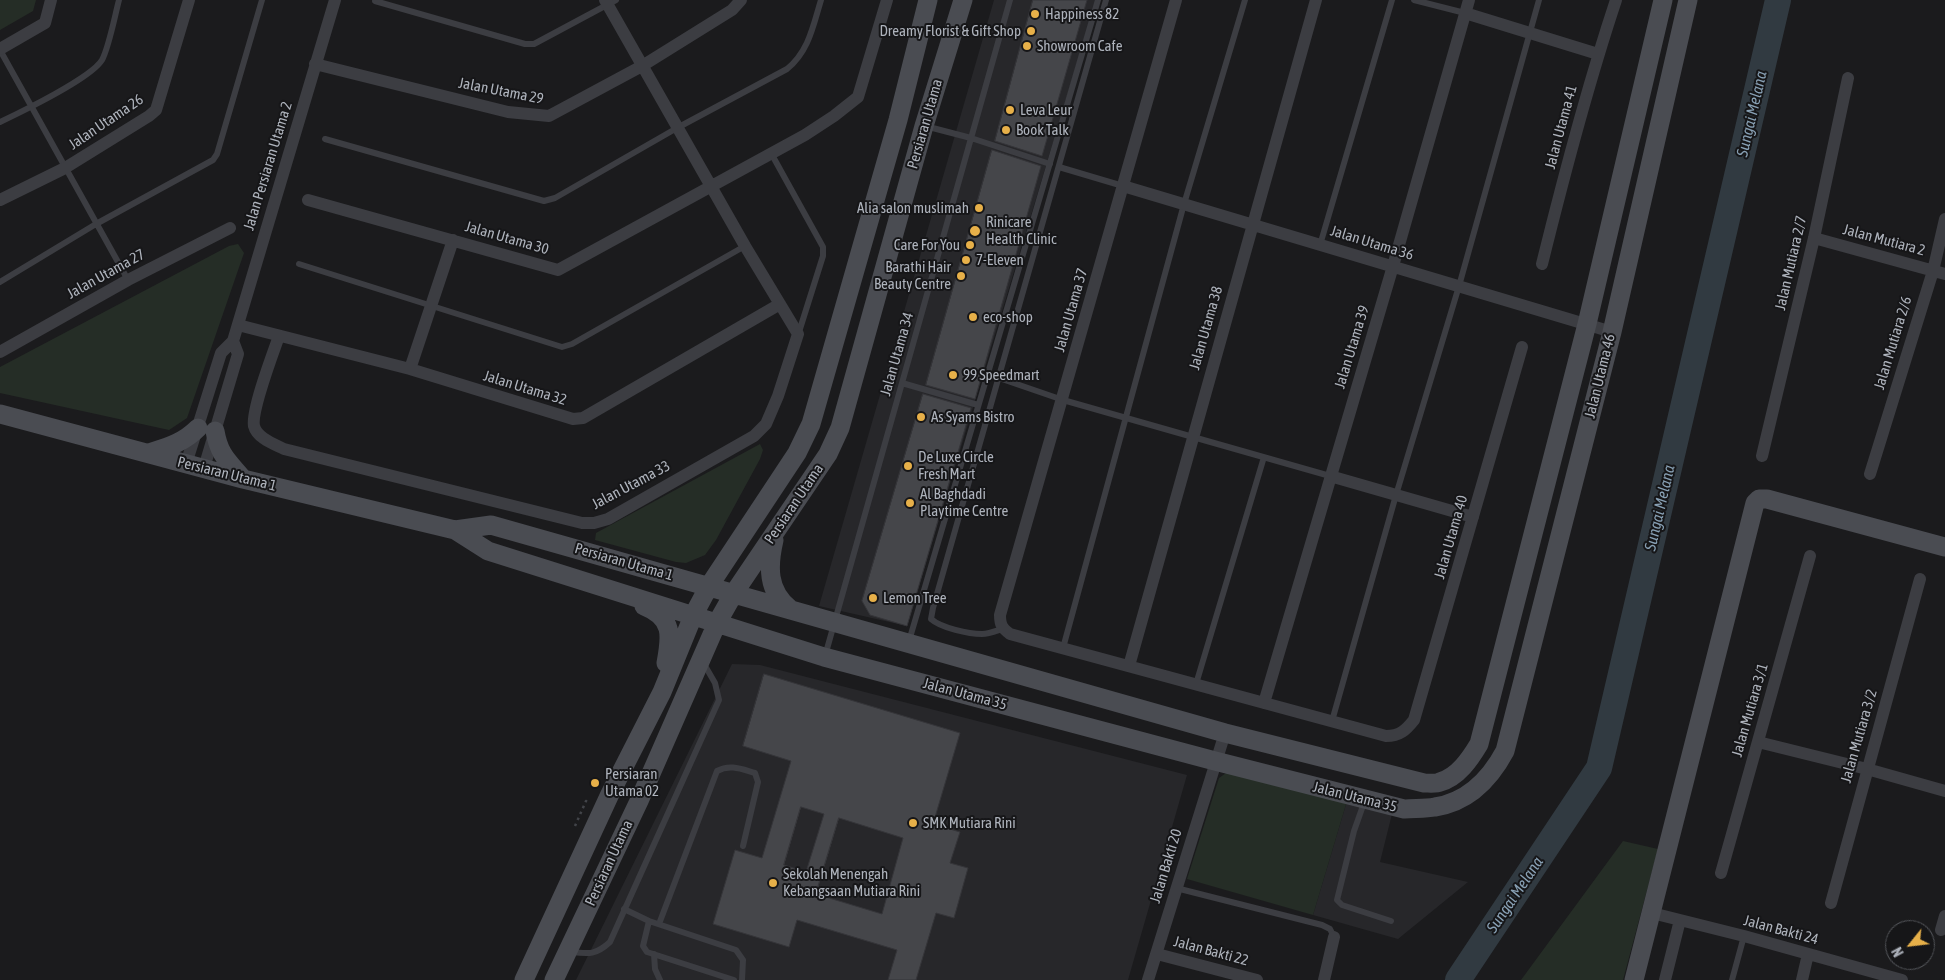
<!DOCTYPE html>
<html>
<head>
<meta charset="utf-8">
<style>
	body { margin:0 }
	#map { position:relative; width:1945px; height:980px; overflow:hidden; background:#1b1b1d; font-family:"Asap Condensed",sans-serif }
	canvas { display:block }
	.north { position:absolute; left:1885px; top:920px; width:50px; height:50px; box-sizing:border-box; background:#161618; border:1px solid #53555a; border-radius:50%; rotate:241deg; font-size:14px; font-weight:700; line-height:20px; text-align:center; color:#aeb3bc }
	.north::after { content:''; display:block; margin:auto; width:18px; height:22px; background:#e7b049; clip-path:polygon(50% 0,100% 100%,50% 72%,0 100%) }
</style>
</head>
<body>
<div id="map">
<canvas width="1945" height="980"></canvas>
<div class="north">N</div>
</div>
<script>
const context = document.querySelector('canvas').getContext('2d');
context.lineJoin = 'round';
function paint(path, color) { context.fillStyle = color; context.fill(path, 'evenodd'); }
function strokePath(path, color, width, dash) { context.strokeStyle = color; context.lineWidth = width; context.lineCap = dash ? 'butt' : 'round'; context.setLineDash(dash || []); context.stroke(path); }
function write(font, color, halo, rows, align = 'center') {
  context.font = font + ' "Asap Condensed",sans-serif'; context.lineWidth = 4; context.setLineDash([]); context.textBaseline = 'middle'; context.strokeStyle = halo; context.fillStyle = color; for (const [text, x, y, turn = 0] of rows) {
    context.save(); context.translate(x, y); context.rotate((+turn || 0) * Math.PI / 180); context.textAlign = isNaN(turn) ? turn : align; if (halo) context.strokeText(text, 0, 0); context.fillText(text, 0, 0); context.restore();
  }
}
const built = new Path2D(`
	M994 0H1096L907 626 819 606Z
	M732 664 760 665 1187 775 1128 980H576Z
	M1347 801 1392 814 1380 862 1468 882 1398 939 1313 915Z`);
const green = new Path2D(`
	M0 0H36L33 11 0 30Z
	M238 244 244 253 187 418 169 430 0 393V367L229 246Z
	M760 444 763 450 760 459 716 540 705 555 686 563 676 562 595 540 596 533Z
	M1237 772 1347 801 1313 915 1187 879 1219 778 1226 773Z
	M1623 841 1658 849 1623 980H1521Z`);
const river = new Path2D(`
	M1458 980 1599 768 1778 0`);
const building = new Path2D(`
	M1033 0H1087L1042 156 995 141Z
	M992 150 1041 166 975 399 926 385Z
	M923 394 971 408 907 626 870 615 862 601Z
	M764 674 960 733 933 824 960 832 950 863 968 868 954 918 936 913 916 980H888L897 950 797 920 789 947 713 924 735 850 762 858 791 761 743 746ZM801 807 824 814 806 872 784 865ZM839 818 903 838 882 914 816 894Z`);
const path = new Path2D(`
	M575 826 586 801 588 802`);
const lane = new Path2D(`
	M1414 0 1465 13
	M375 1 525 44H534L616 0
	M0 50 128 280
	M0 122C21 112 91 78 102 60 109 47 115 15 119 0
	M925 126 971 138 1050 164
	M325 139 544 201 555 198 677 128 787 69C809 51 813 26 821 0
	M771 153 823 247V256L799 332
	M1059 167 1123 186
	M1320 245 1392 0
	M299 264 562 347 572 344 745 246
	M0 282 96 224 213 160 217 154 262 0
	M999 378 1063 400 1330 476
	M902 383 978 405
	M1002 629C996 631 989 634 982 634 969 634 941 628 931 619L933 608 1106 0
	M909 641 1098 0
	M1063 648 1184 204 1245 0
	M825 656 1010 0
	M1196 684 1264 457
	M1332 721 1396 495 1459 286 1539 0
	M1365 800 1354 831 1337 900 1342 905 1391 921
	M1176 888 1322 925 1330 929 1334 937
	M624 909 649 921 736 950 743 960 742 980
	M649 921 643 946 647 952 734 980
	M659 924 717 771C730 764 741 769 755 773L758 782 743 846
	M571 952C589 954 596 955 610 942L719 700 715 683 704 664
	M654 954 655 969 660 980
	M1732 980 1744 936`);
const street = new Path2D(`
	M1176 0 1000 615C1000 625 1002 628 1010 634L1386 736C1400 736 1406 730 1414 720L1522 347
	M1465 13 1598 54
	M0 49 45 23 51 0
	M315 64 508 112 549 116 642 66 732 10 741 0
	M1123 186 1612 332
	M0 200 65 168 149 116 156 110 189 0
	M308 200 558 270 805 135 834 116 858 97 887 0
	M1814 238 1945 274
	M1542 264C1564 175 1587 87 1616 0
	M238 325 410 369 573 419 583 418 780 304
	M279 336C273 353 251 411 254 426 257 438 274 444 284 449L582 523H594L608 519 754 436 766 424 778 396 798 334 745 246 605 0
	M0 352 128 280 230 228
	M410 369 453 240
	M1762 456 1814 238 1848 78
	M186 464 221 353 233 341 335 0
	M204 468 238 354 233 341
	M1870 474 1933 271 1945 219
	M1330 476 1473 517
	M1129 666 1316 0
	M1264 703 1393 266 1469 0
	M1758 742 1867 769 1945 791
	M1721 873 1810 556
	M1831 903 1920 579
	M1652 913 1744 936 1902 980
	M1941 930 1945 916
	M1157 954 1257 980
	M1148 980 1225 733
	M1324 980 1334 937
	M1665 980 1680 920
	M1802 980 1808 954`);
const secondary = new Path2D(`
	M0 414 243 479 455 530 488 551 824 657 1215 761 1404 809C1414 808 1425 809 1435 807 1468 802 1490 779 1505 751L1612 332 1688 0
	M215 431C219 455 228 461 243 479
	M149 453C168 447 183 443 198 428
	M455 530 491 525 1225 733 1424 783C1429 783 1436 784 1440 782 1458 777 1470 759 1479 744L1587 324 1663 0
	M774 540C768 566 767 591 790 609
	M644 606C674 618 671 636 666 663
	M524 980 610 794 662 692 693 616 709 586 797 453 811 424 898 120 928 0
	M554 980 639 801 717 623 734 593 828 454 840 428 924 126 963 0
	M1634 980 1755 503 1759 499H1767L1945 547`);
const markers = [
	[1035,14,5,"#e7b049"],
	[1031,31,5,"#e7b049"],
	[1027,46,5,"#e7b049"],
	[1010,110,5,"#e7b049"],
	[1006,130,5,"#e7b049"],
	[979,208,5,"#e7b049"],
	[975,231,6,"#e7b049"],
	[970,245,5,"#e7b049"],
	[966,260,5,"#e7b049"],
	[961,276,5,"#e7b049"],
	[973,317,5,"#e7b049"],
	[953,375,5,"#e7b049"],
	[921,417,5,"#e7b049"],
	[908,466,5,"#e7b049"],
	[910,503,5,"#e7b049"],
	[873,598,5,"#e7b049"],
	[595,783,5,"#e7b049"],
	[913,823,5,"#e7b049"],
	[773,883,5,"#e7b049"]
];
const poiNames = [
	["Happiness 82",1045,14],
	["Dreamy Florist & Gift Shop",1021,31,"right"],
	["Showroom Cafe",1037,46],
	["Leva Leur",1020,110],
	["Book Talk",1016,130],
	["Alia salon muslimah",969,208,"right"],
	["Rinicare",986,222],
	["Health Clinic",986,239],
	["Care For You",960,245,"right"],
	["7-Eleven",976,260],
	["Barathi Hair",951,267,"right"],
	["Beauty Centre",951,284,"right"],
	["eco-shop",983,317],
	["99 Speedmart",963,375],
	["As Syams Bistro",931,417],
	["De Luxe Circle",918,457],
	["Fresh Mart",918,474],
	["Al Baghdadi",920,494],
	["Playtime Centre",920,511],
	["Lemon Tree",883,598],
	["Persiaran",605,774],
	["Utama 02",605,791],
	["SMK Mutiara Rini",923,823],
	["Sekolah Menengah",783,874],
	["Kebangsaan Mutiara Rini",783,891]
];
const streetNames = [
	["Jalan Utama 29",501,91,11],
	["Jalan Utama 26",106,122,-34],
	["Persiaran Utama",925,124,-74],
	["Jalan Utama 41",1561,127,-75],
	["Jalan Persiaran Utama 2",268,166,-73],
	["Jalan Utama 30",507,238,16],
	["Jalan Mutiara 2",1884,240,15],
	["Jalan Utama 36",1372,243,17],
	["Jalan Mutiara 2/7",1791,263,-77],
	["Jalan Utama 27",106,274,-29],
	["Jalan Utama 37",1071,310,-74],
	["Jalan Utama 38",1206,328,-74],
	["Jalan Mutiara 2/6",1893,343,-73],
	["Jalan Utama 39",1352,347,-73],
	["Jalan Utama 34",897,354,-74],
	["Jalan Utama 46",1600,376,-76],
	["Jalan Utama 32",525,388,17],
	["Persiaran Utama 1",227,474,14],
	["Jalan Utama 33",631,485,-28],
	["Persiaran Utama",794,504,-56],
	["Jalan Utama 40",1451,537,-74],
	["Persiaran Utama 1",624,562,16],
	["Jalan Utama 35",965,694,15],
	["Jalan Mutiara 3/1",1750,710,-74],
	["Jalan Mutiara 3/2",1859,736,-74],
	["Jalan Utama 35",1355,797,14],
	["Persiaran Utama",609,863,-65],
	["Jalan Bakti 20",1166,866,-73],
	["Jalan Bakti 24",1781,930,15],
	["Jalan Bakti 22",1211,951,15]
];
const waterNames = [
	["Sungai Melana",1752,114,-77],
	["Sungai Melana",1660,508,-77],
	["Sungai Melana",1515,895,-56]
];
paint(built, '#27272a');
paint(green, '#252d26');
strokePath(river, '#313a41', 26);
paint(building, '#45464a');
strokePath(building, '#353539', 1);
strokePath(path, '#424449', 2.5, [2.5, 4]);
strokePath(lane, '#3c3d42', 6);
strokePath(street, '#3c3d42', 12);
strokePath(secondary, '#4a4c52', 19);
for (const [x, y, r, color] of markers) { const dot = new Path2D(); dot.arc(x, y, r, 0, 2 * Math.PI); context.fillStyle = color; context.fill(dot); strokePath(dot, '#161618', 2); }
write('15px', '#aeb3bc', '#161618', poiNames, 'left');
write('15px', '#aeb3bc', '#161618', streetNames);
write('italic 16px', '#88a0b4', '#161618', waterNames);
</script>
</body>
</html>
